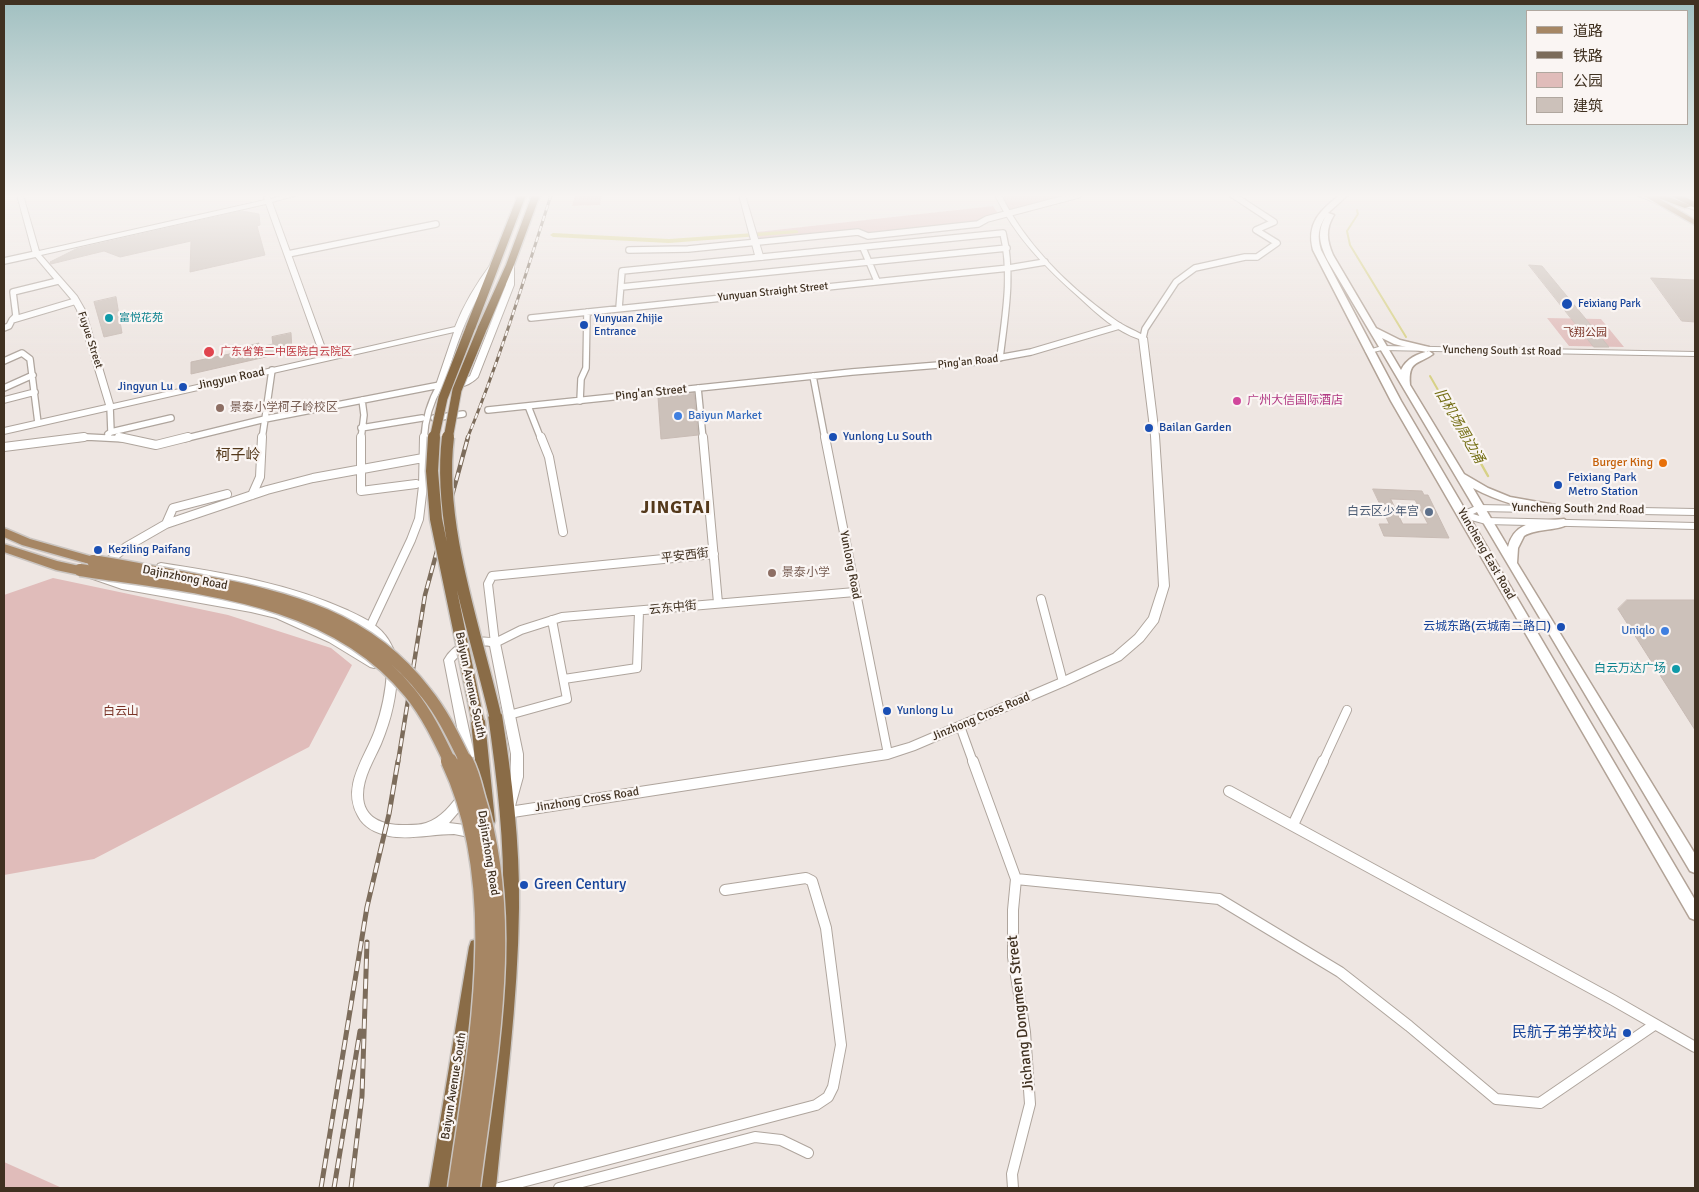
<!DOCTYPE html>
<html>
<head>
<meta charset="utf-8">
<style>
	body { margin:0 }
	#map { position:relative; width:1699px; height:1192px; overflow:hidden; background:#eee6e2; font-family:Signika,"Noto Sans SC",sans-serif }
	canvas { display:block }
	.frame { position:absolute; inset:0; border:5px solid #403121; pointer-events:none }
	.legend { position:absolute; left:1526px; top:10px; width:162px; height:115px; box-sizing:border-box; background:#faf5f3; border:1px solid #b0a79f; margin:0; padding:6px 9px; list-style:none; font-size:15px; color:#403121 }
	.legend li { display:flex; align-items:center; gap:10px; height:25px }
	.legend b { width:25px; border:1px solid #b0a79f }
</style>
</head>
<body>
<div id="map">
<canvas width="1699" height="1192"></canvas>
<div class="frame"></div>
<ul class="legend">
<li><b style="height:6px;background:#a68664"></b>道路</li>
<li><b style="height:6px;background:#7c6c5b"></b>铁路</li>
<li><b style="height:14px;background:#e0bcba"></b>公园</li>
<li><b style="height:14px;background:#ccc1ba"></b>建筑</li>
</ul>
</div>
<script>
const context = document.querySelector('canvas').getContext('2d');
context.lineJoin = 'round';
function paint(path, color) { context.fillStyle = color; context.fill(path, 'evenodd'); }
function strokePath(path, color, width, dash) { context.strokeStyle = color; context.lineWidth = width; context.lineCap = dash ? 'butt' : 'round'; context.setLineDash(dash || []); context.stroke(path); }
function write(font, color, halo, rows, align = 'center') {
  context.font = font + ' Signika,"Noto Sans SC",sans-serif'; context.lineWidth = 4.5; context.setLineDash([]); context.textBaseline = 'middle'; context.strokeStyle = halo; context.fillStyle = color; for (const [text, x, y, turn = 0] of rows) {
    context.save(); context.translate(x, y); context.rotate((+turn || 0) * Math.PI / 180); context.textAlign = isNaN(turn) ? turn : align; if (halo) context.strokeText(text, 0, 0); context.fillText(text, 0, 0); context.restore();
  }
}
const green = new Path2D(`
	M575 195H602L600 205 572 206Z
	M1008 195H1072L1011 212 1002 197Z
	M993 206 999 215 970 224 870 234 760 241 757 232Z
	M1547 318 1601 319 1624 347 1569 346Z
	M53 578 228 615 331 648 352 665 309 747 94 859 4 875V595Z
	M4 1162 62 1188H4Z`);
const streamFar1 = new Path2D(`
	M1357 210 1358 214 1347 231 1350 245 1406 337
	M1430 376 1466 439`);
const stream = new Path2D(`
	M1466 437 1488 476`);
const canal = new Path2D(`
	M796 230 798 231V233L669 243 553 237 550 235 553 233 669 239Z`);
const building = new Path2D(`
	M242 211 259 214 260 225 257 226 265 255 190 272 191 241 120 257 104 251 51 264 50 262 76 249Z
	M1529 265 1542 266 1609 347H1594Z
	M1651 278 1695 280V322L1682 321Z
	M116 297 122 333 104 337 94 302Z
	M291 333 292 351 191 374V362L239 352V348L259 343V347L273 344 272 337Z
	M694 393 698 435 661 439 658 397Z
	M1373 489 1422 491 1424 495H1428L1449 538 1384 536 1379 524H1389ZM1391 499 1415 500 1428 524H1403Z
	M1627 600H1695V730L1618 609Z`);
const primaryTunnel = new Path2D(`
	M1686 195 1695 202`);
const minorFar2 = new Path2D(`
	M863 248 877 281
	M629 250 688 249 858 232 868 236 978 224 987 219 1078 195
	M288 254 436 224
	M4 261 36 254
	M621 287 1007 248
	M619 308 622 271 1003 233C1013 275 1005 316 1000 358
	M531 318 1009 268 1045 262
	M12 320 16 316 13 292 58 281
	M4 328 9 326 12 320 76 301
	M1143 338 1145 329 1176 282 1195 268 1245 257H1257L1277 243 1256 230 1274 222 1233 195
	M4 361 22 353 30 359 38 423
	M272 370 265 419 440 385
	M813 376 825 439
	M4 388 33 375
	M698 388 703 439
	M4 400 35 392
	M580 401 581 379 586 368 587 312
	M528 406 541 439
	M488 410 852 372 976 362 1031 352 1119 326
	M434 418 463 414
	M361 428 422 418
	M111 432 171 418
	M108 434 111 432 110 406
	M74 439 87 437 125 439
	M183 439 265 419 262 439
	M361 439 364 415 362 400
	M424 439C425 419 430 402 440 385`);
const minorFar1 = new Path2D(`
	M119 437 156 445 188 437
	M361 437V491L416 484
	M541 437 549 457 563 532
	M703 437 718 603
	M825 437 888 754
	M4 447 84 437
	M252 495 260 477 262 437
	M166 524 173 508 227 494
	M714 554 492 576 488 584 495 643 521 630 562 617 855 592
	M109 561 126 547 166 524 267 490 313 478 423 458
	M1041 599 1063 682
	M370 627 411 540 419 519 423 486 424 437
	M564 679 637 668 639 612
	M509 715 567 699 552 620
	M960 726 973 762
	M1323 762 1347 710`);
const minor = new Path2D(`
	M973 761 1016 879 1013 910V957L1025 1032 1030 1104 1012 1174 1013 1188
	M1229 791 1613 1000 1695 1047
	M1293 825 1323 761
	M1016 879 1219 899 1340 972 1409 1026 1496 1099 1540 1103 1654 1025
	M499 1188 816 1105 828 1097 833 1087 841 1045 826 928 812 881 806 878 725 890
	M559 1188 755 1137 781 1140 808 1153`);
const tertiary = new Path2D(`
	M17 195H23L39 251 265 200 264 197 265 195 269 196 271 199 284 195H298L272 202 328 356 455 327C464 304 476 284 491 264H497L498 266C470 303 458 339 445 383L460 382 470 376 506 285V265L510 263 514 265V285L478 377C469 387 447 393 436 385L454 332 4 434V428L106 405 77 310 71 299 33 254ZM266 204 321 357 113 404 85 310 77 296 41 255Z
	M739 195H745L764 259 762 260 756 259Z
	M995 195H1001C1026 245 1069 287 1114 319 1124 327 1138 331 1147 338L1159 436 1169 586 1158 622 1143 641 1121 660 1067 685 915 750 888 759 507 818 503 817 501 813 511 777V754L490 646C476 644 464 650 454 661L476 763 474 767 470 768 466 767 464 763 444 660C454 641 479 633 499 640L500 643 523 754V777L515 806 888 749 909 743 1059 679 1113 654 1135 635 1149 617 1159 586 1151 436 1139 339C1116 331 1098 315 1080 298 1046 268 1015 237 995 195Z
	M1637 195H1647L1663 203 1658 204Z
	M1688 204 1695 206V210L1686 207 1685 206Z
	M1382 346 1695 352V356L1382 350 1369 353 1365 351Z
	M1478 505 1695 509V515L1479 511 1473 514 1486 518 1695 523V529L1486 524 1460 517 1458 515 1460 513Z
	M161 563C225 573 288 583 347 610 360 616 376 623 385 635 390 641 393 648 396 655L395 658H387C384 651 381 644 376 638 340 603 255 586 207 578 191 575 173 574 158 570L156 567 158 564Z
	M93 571 123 581 251 604 278 611 337 636 378 661 379 664 378 667 374 668 370 667 329 642 276 618 251 612 122 589 90 578 88 575 90 572Z
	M392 666 396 667 397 670C397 696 391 720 381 744 374 760 363 777 363 795 363 820 386 826 407 825 413 825 420 825 426 823 441 818 451 805 460 793L464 792 468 793 470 797 468 801 449 823 465 825 479 831 481 835 479 839 475 841 464 836 454 834C432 834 410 840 389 836 376 833 364 828 358 816 341 786 365 758 375 730 382 710 386 691 387 670L388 667Z`);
const secondary = new Path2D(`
	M1340 195H1348L1328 213 1334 215C1325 229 1327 241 1333 255L1376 328 1400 340 1429 347 1430 349 1426 352 1394 344 1382 338 1401 370C1407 358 1417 354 1429 351L1433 354C1418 365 1408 360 1410 385L1464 474 1488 488 1510 497 1555 505 1560 509 1555 513C1526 509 1499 502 1473 488L1508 547C1515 519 1540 522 1564 519L1569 523C1562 531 1536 528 1524 536L1518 548 1517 563 1695 854V873L1690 871 1328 261C1320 245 1316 232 1326 216 1318 227 1317 237 1321 250L1401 401 1695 900V920L1690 918 1391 401 1313 250C1306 224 1320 210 1340 195Z`);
const primary = new Path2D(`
	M1642 195H1653L1695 220V225Z
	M4 528 30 539 97 558 99 561 93 565 22 545 4 537Z
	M4 544 57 561 84 567 86 570 84 573 80 575 56 570 4 552Z`);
const trunk = new Path2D(`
	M518 195H526L475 329 473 331H467L465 329Z
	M532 195H540L514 265 487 329 485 331H479L477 329 506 265Z
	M1650 195H1664L1692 206 1685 208Z
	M495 709 500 711 502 715C512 779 520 843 519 908 518 1002 505 1095 496 1188H477C483 1095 501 1002 503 908 505 843 497 779 488 715L490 711Z
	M478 715 483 717 485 721 495 821 493 826 488 828 483 826 481 821 471 721 473 717Z
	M477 939 483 941 485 947 448 1188H429L469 947 471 941Z`);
const motorway = new Path2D(`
	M1669 195H1681L1695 202V208Z`);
const railFar2 = new Path2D(`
	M467 439C500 359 525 277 551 195`);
const railFar1 = new Path2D(`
	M398 762 425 595 468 437`);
const rail = new Path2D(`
	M321 1188 367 907 389 814 398 761
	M334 1188 360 1031
	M351 1188 362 1096 367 942`);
const primaryBridgeFar1 = new Path2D(`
	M93 561C129 567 165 574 201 581 290 598 368 617 426 693 443 714 454 738 466 762
	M80 570C195 588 331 595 410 693 427 714 438 737 450 762`);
const primaryBridge = new Path2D(`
	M449 761C510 890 475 1052 456 1188
	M465 761C471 772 474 785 477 797 517 922 488 1061 472 1188`);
const trunkBridgeFar1 = new Path2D(`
	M434 439 443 398 470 329
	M448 439 457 390 482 329`);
const trunkBridge = new Path2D(`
	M434 437 432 471 436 519 478 721
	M448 437C437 525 475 629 495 715`);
const markers = [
	[1567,304,6,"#1a4fb4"],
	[109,318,5,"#0f9aa8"],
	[584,325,5,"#1a4fb4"],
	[209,352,6,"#e0444e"],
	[183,387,5,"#1a4fb4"],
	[1237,401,5,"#d1479c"],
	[220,408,5,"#8d6e63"],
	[678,416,5,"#3f7fe0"],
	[1149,428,5,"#1a4fb4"],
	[833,437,5,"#1a4fb4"],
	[1663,463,5,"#e8710a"],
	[1558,485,5,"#1a4fb4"],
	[1429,512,5,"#5c6f8a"],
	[98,550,5,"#1a4fb4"],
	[772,573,5,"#8d6e63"],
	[1561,627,5,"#1a4fb4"],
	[1665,631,5,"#3f7fe0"],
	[1676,669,5,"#0f9aa8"],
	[887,711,5,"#1a4fb4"],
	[524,885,5,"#1a4fb4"],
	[1627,1033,5,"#1a4fb4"]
];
const farStreetnames = [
	["Yunyuan Straight Street",773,292,-6],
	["Fuyue Street",90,340,72],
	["Yuncheng South 1st Road",1502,351,1],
	["Ping'an Road",968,362,-6]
];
const farTransitnames = [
	["Feixiang Park",1578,304],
	["Yunyuan Zhijie",594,319],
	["Entrance",594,332]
];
const farCulturenames = [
	["富悦花苑",119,318]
];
const farParknames = [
	["飞翔公园",1585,333]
];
const farHealthnames = [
	["广东省第二中医院白云院区",220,352]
];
const streetNames = [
	["Jingyun Road",231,379,-12],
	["Ping'an Street",651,393,-6],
	["Yuncheng South 2nd Road",1578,509,1],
	["Yuncheng East Road",1486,554,60],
	["平安西街",685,556,-7],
	["Yunlong Road",850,565,79],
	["Dajinzhong Road",185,578,11],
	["云东中街",673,608,-6],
	["Baiyun Avenue South",470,685,78],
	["Jinzhong Cross Road",981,717,-23],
	["Jinzhong Cross Road",587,800,-9],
	["Dajinzhong Road",488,853,81],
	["Baiyun Avenue South",454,1086,-81]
];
const transitNames = [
	["Jingyun Lu",173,387,"right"],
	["Bailan Garden",1159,428],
	["Yunlong Lu South",843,437],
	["Feixiang Park",1568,478],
	["Metro Station",1568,492],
	["Keziling Paifang",108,550],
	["云城东路(云城南二路口)",1551,627,"right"],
	["Yunlong Lu",897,711]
];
const hotelNames = [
	["广州大信国际酒店",1247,401]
];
const educationNames = [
	["景泰小学柯子岭校区",230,408],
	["景泰小学",782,573]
];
const shopNames = [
	["Baiyun Market",688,416],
	["Uniqlo",1655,631,"right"]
];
const foodNames = [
	["Burger King",1653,463]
];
const serviceNames = [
	["白云区少年宫",1419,512]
];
const cultureNames = [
	["白云万达广场",1666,669]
];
const parkNames = [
	["白云山",121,712]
];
const waterNames = [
	["旧机场周边涌",1459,426,60]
];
const quarterNames = [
	["柯子岭",238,456]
];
const nearTransitnames = [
	["Green Century",534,885],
	["民航子弟学校站",1617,1033,"right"]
];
const nearStreetnames = [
	["Jichang Dongmen Street",1021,1013,-96]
];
const districtNames = [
	["JINGTAI",676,508]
];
paint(green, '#e0bcba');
strokePath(streamFar1, '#d7d186', 2);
strokePath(stream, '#d7d186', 2.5);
paint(canal, '#d7d186');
paint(building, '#ccc1ba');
strokePath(building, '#c8bbb4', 1);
strokePath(primaryTunnel, '#cbc2bb', 9, [9, 4.5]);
strokePath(minorFar2, '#afa59d', 8);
strokePath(minorFar1, '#afa59d', 10);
strokePath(minor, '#afa59d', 12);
strokePath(tertiary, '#afa59d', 2);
strokePath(secondary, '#b2a397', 3);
strokePath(primary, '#cac5c1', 3);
strokePath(trunk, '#cac5c1', 3);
strokePath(motorway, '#cac5c1', 2);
strokePath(minorFar2, '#fff', 5.5);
strokePath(minorFar1, '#fff', 8);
strokePath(minor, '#fff', 10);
paint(tertiary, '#fff');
paint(secondary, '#fff');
paint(primary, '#a68664');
paint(trunk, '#8a6c47');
paint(motorway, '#6f512a');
strokePath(railFar2, '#7c6c5b', 3);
strokePath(railFar1, '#7c6c5b', 4.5);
strokePath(rail, '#7c6c5b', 5);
strokePath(railFar2, '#faf5f3', 2, [5.5]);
strokePath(railFar1, '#faf5f3', 2.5, [8]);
strokePath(rail, '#faf5f3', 3, [10]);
strokePath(primaryBridgeFar1, '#cac5c1', 15, []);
strokePath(primaryBridge, '#cac5c1', 19, []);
strokePath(trunkBridgeFar1, '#cac5c1', 11, []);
strokePath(trunkBridge, '#cac5c1', 15, []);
strokePath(primaryBridgeFar1, '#a68664', 12);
strokePath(primaryBridge, '#a68664', 16);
strokePath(trunkBridgeFar1, '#8a6c47', 9);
strokePath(trunkBridge, '#8a6c47', 12);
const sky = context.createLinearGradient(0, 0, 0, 362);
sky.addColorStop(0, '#a1c0c1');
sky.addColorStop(0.54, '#f7f4f2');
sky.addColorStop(1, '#f7f4f200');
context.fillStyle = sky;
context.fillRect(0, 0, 1699, 362);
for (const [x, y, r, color] of markers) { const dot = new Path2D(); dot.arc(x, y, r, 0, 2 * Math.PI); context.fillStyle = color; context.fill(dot); strokePath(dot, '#faf5f3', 2); }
write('11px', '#403121', '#faf5f3', farStreetnames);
write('11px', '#164399', '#faf5f3', farTransitnames, 'left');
write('11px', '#0d838f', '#faf5f3', farCulturenames, 'left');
write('11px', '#7a3528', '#faf5f3', farParknames);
write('11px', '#be3a42', '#faf5f3', farHealthnames, 'left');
write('12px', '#403121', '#faf5f3', streetNames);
write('12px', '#164399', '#faf5f3', transitNames, 'left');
write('12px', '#b23c85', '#faf5f3', hotelNames, 'left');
write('12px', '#785e54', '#faf5f3', educationNames, 'left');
write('12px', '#366cbe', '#faf5f3', shopNames, 'left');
write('12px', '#c56008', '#faf5f3', foodNames, 'right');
write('12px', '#4e5e75', '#faf5f3', serviceNames, 'right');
write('12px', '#0d838f', '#faf5f3', cultureNames, 'right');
write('12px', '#7a3528', '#faf5f3', parkNames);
write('italic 14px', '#767016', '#faf5f3', waterNames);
write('15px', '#54391b', '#faf5f3', quarterNames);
write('15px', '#164399', '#faf5f3', nearTransitnames, 'left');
write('15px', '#403121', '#faf5f3', nearStreetnames);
context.letterSpacing = '1px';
write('bold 18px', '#54391b', '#faf5f3', districtNames);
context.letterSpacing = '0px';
</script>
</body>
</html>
